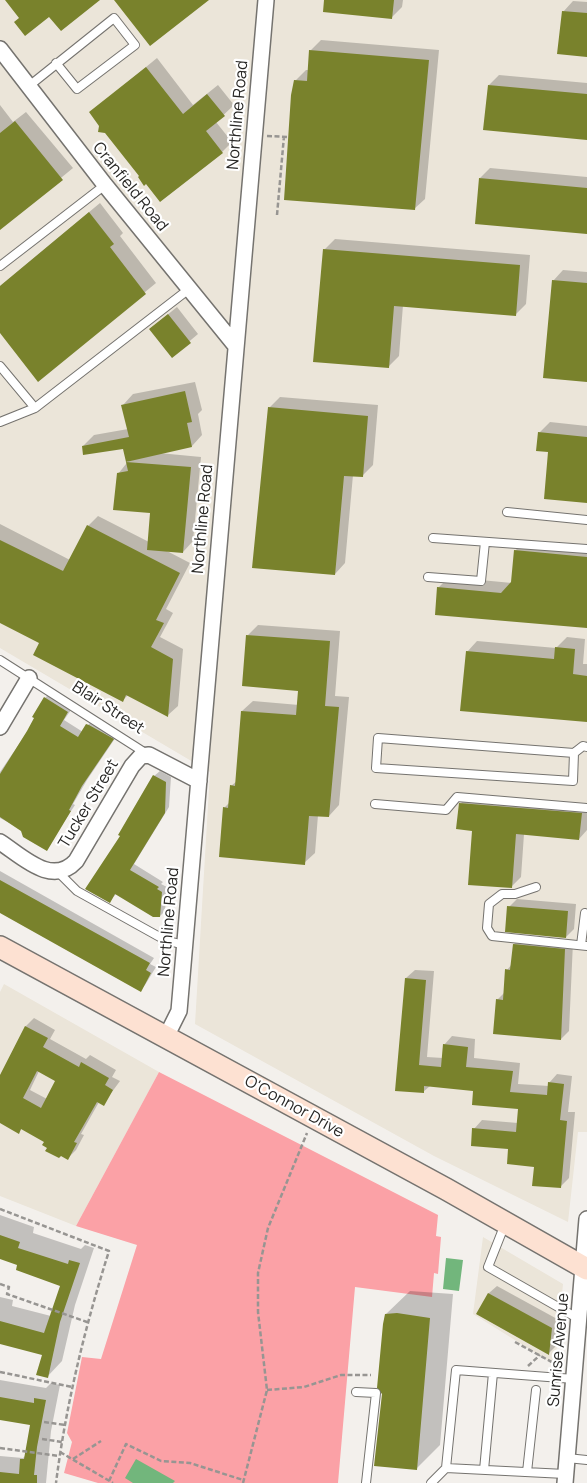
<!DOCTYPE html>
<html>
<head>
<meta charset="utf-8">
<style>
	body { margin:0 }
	canvas { display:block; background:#f3f0ec }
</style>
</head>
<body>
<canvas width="587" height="1483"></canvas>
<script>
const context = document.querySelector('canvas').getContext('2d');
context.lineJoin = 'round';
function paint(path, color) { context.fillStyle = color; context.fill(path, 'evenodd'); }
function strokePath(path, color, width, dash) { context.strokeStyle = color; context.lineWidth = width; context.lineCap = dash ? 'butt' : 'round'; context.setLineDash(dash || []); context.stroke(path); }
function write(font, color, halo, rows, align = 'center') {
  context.font = font + ' Manrope,sans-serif'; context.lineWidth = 4.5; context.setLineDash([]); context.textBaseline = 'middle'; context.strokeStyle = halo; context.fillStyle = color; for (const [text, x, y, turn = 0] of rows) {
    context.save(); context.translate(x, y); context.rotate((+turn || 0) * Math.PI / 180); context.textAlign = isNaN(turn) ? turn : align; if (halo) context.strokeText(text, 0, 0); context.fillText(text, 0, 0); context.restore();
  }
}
const built = new Path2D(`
	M0 0H587V1132H578L568 1222 434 1156 195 1024 210 772 0 648Z
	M4 984 159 1072 76 1226 0 1196V992Z
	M483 1237 563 1284 555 1365 473 1314Z`);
const green = new Path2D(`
	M159 1072 438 1215 436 1236 441 1237 438 1274 434 1273 432 1297 355 1287 338 1483H98L64 1473 72 1442 67 1433 82 1357 101 1359 137 1245 76 1226Z`);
const water = new Path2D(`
	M446 1258 463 1260 459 1291 443 1289Z
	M136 1459 175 1481 173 1483H133L125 1478Z`);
const shadow = new Path2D(`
	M326 0H403L402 7 391 18Z
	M573 1 587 2V55L563 12Z
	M321 40 439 50 425 199 414 209 295 81 306 70H309L310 51Z
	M157 58 193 105 218 85 234 105 216 122 232 142 222 152 141 176 91 112Z
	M499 75 587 83V139L489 85Z
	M0 105 13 122 26 112 73 168 0 228Z
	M490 168 587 177V233L480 178Z
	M100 203 123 233 120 236 156 283 38 380 0 331V286Z
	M335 239 530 255 526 304 516 314 403 305 399 356 388 367 324 250Z
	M563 270 587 272V381L553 281Z
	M177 307 198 334 172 356 150 329Z
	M195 382 202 410 198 414 202 435 192 446 159 453 201 457 193 541 183 552 165 550 190 563 166 609 173 613 160 637 183 649 178 706 168 715 128 695 123 700 41 642 0 621V524L70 560 88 526 98 516 149 542 151 512 118 474 130 459 124 448 83 446 94 435 128 429 123 405 133 394Z
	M280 397 378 405 373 465 362 476 353 475 345 563 335 574 269 408Z
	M550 422 587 426V502L550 451 539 433Z
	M525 540 587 546V627L438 588 449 577 512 583 515 551Z
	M258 625 340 631 335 696 349 697 339 805 329 816 318 815 315 853 304 863 224 808 230 802 231 786 237 781 242 711 253 701 299 705 300 690 248 635Z
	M567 637 585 639 583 664H587V721L467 652 477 641 556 648Z
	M50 693 73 707 64 720 83 732 92 720 118 734 87 780 73 804 75 805 46 849 23 830 0 818V772L28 731 45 698Z
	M160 771 171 777 169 807 134 864 163 882 161 884 167 887 165 911 160 916 116 894 110 901 121 836 154 776Z
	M470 794 587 804V830L579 839 524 834 521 877 511 887 473 829 461 803Z
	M0 871 154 958 150 964 156 967 145 985 140 990 0 912Z
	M517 899 576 904 574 929 566 937 509 907Z
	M522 936 573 942 569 1031 561 1039 497 1000 504 993 507 970 512 964 514 944Z
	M415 970 434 971 427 1057 443 1058 444 1045 452 1036 475 1039 474 1058 520 1063 518 1084 549 1086V1083L557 1074 572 1076 568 1112H575L569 1178 560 1187 536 1166 509 1148 474 1129 482 1120 518 1123 520 1108 475 1090 430 1086 423 1092 396 1090 406 978Z
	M34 1018 55 1030 50 1039 86 1059 90 1055 116 1070 112 1077 120 1081 103 1104 99 1102 81 1134 84 1135 76 1150 68 1158 48 1147 46 1141 22 1128 19 1132 0 1114V1076L26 1026ZM39 1071 57 1081 47 1099 30 1090Z
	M0 1215 34 1227 33 1233 81 1249 85 1245 94 1248 75 1305 62 1361 47 1377 43 1354 0 1343V1297L13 1300 12 1306 51 1316 62 1285 19 1264 0 1258Z
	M497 1286 559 1320 557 1345 549 1353 478 1314 489 1293Z
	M410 1291 453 1294 440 1445 416 1469 386 1314Z
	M0 1380 46 1388 51 1383 60 1385 51 1431 46 1483H0V1456L23 1458 26 1455 31 1424 0 1419Z`);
const building = new Path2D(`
	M5 0H100L61 31 49 17 25 36 14 22 19 18Z
	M114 0H209L150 46Z
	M324 0H394L392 19 323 12Z
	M562 11 587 13V57L557 54Z
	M309 50 429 60 415 210 284 200 291 95 294 80 307 81Z
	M146 67 183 114 207 94 225 116 206 131 223 153 160 202 146 184 144 186 138 177 139 176 105 133 98 132 99 126 89 112Z
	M488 85 587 94V140L483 130Z
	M15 121 63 180 0 230V133Z
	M479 178 587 188V234L475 224Z
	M89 212 114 244 110 247 146 294 38 382 0 333V286Z
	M323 249 520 265 516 316 394 306 389 368 313 362Z
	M552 280 587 283V382L543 378Z
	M168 314 191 343 172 358 149 329Z
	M185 391 192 422 187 423 192 447 126 462 123 449 83 455 82 446 129 437 121 405Z
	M268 407 368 416 363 477 344 476 335 575 252 568Z
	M538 432 587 437V503L544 499 548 452 536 451Z
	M126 462 191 467 183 553 147 550 150 513 113 510 117 473 128 471Z
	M87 525 180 573 156 620 164 623 151 647 173 659 168 717 126 695 123 702 33 655 39 643 0 623V540L63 571Z
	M514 550 587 557V628L435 615 437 587 501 593 511 582Z
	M246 635 330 641 325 706 339 707 329 817 309 816 305 865 219 857 223 807 228 808 230 785 235 786 241 711 296 715 298 691 242 686Z
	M555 647 575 649 573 674 587 676V722L460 711 466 651 554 659Z
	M44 697 68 712 60 726 78 737 86 724 89 725 114 739 82 786 69 810 71 811 47 851 23 837 21 831 0 817V774L27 731 34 718 32 717Z
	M153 775 166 782 165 813 130 870 159 887 157 889 162 892 160 917H153L115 894 110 903 85 889 120 836 118 835Z
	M459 803 582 813 579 840 516 834 512 888 468 885 472 831 456 829Z
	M0 880 150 963 146 970 151 973 141 992 0 913Z
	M507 906 568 911 566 938 505 932Z
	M513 944 565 949 561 1040 493 1034 496 999 503 1000 505 969 510 970Z
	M405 978 426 980 419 1065 441 1067 443 1044 468 1047 466 1067 513 1071 510 1092 547 1095 548 1082 564 1084 560 1120 567 1121 561 1188 532 1186 534 1167 507 1164 508 1149 471 1146 472 1128 516 1132 518 1109 472 1105 473 1091 424 1086V1093L395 1091Z
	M25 1026 48 1038 43 1047 79 1067 81 1062 109 1078 105 1085 113 1090 104 1106 97 1102 74 1142 77 1143 68 1160 61 1156 59 1158 45 1151 47 1148 42 1145 44 1142 21 1129 19 1134 0 1123V1075ZM37 1071 55 1081 41 1108 23 1098Z
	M0 1235 20 1242 18 1248 68 1264 69 1260 80 1263 60 1322 48 1378 36 1375 42 1355 0 1344V1321L44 1333 60 1286 16 1270 17 1265 0 1259Z
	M488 1293 552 1328 549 1355 476 1314Z
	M397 1313 430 1318 417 1470 374 1466 382 1394 377 1388 383 1324 385 1314Z
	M0 1397 34 1403V1398L46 1400 37 1447 34 1475H37V1483H0V1472L19 1474 20 1459H24L30 1425 0 1420Z`);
const path = new Path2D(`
	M267 136 288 137
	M277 215 284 136
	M0 1209 109 1251C85 1327 66 1404 56 1483
	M0 1284 9 1287 7 1294 87 1322
	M515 1342 559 1366
	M528 1366 540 1355
	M0 1372 72 1387
	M267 1390 304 1387 341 1375H371
	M44 1422 65 1425
	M42 1439 62 1442
	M0 1448 59 1456
	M60 1452 113 1483
	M73 1459 101 1441
	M109 1481 126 1444 161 1461 190 1463 243 1480
	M243 1483 267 1390 258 1312V1273L268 1228 307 1133`);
const service = new Path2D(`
	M29 86 114 18 135 45 77 89 56 63
	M0 266 105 185
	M0 366 35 408 189 289
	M0 422 35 408
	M507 512 587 520
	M433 538 587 549
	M428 577 481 581 485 542
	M0 660 147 754
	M378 738 574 753 573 781 376 768Z
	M574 753 583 746 587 747
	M375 804 446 810 457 797 587 808
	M59 873 77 891 165 940 184 945
	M536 887 515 894H502L489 904 487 928 492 936 587 946
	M581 945 585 913 587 914
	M505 1224 488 1267 579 1319
	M356 1392 376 1393 366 1483
	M567 1458 587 1460
	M446 1468 456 1370 574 1379
	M484 1470 493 1373
	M527 1472 536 1390
	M431 1483 446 1468 565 1474`);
const minor = new Path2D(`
	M0 49 105 185 235 345
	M0 727 29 678
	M0 842C23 857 52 887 76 861L132 766 141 756 149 755 199 781
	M166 1037 179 1011 266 0
	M565 1483 587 1219`);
const secondary = new Path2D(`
	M0 947 446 1189 587 1269`);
const streetNames = [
	["Northline Road",238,115,-85],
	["Cranfield Road",130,187,51],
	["Northline Road",203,519,-85],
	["Blair Street",108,708,33],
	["Tucker Street",89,804,-59],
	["Northline Road",169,922,-85],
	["O'Connor Drive",294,1107,29],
	["Sunrise Avenue",559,1350,-85]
];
paint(built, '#ebe5d9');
paint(green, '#fba1a6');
paint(water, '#72b67c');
paint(shadow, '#0003');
paint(building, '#79822c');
strokePath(service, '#75736f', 10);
strokePath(minor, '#75736f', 18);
strokePath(secondary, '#75736f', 24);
strokePath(path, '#979592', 2.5, [5, 2.5]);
strokePath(service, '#fff', 8);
strokePath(minor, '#fff', 15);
strokePath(secondary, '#fde1d2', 21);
write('16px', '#282725', '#fff', streetNames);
</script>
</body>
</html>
